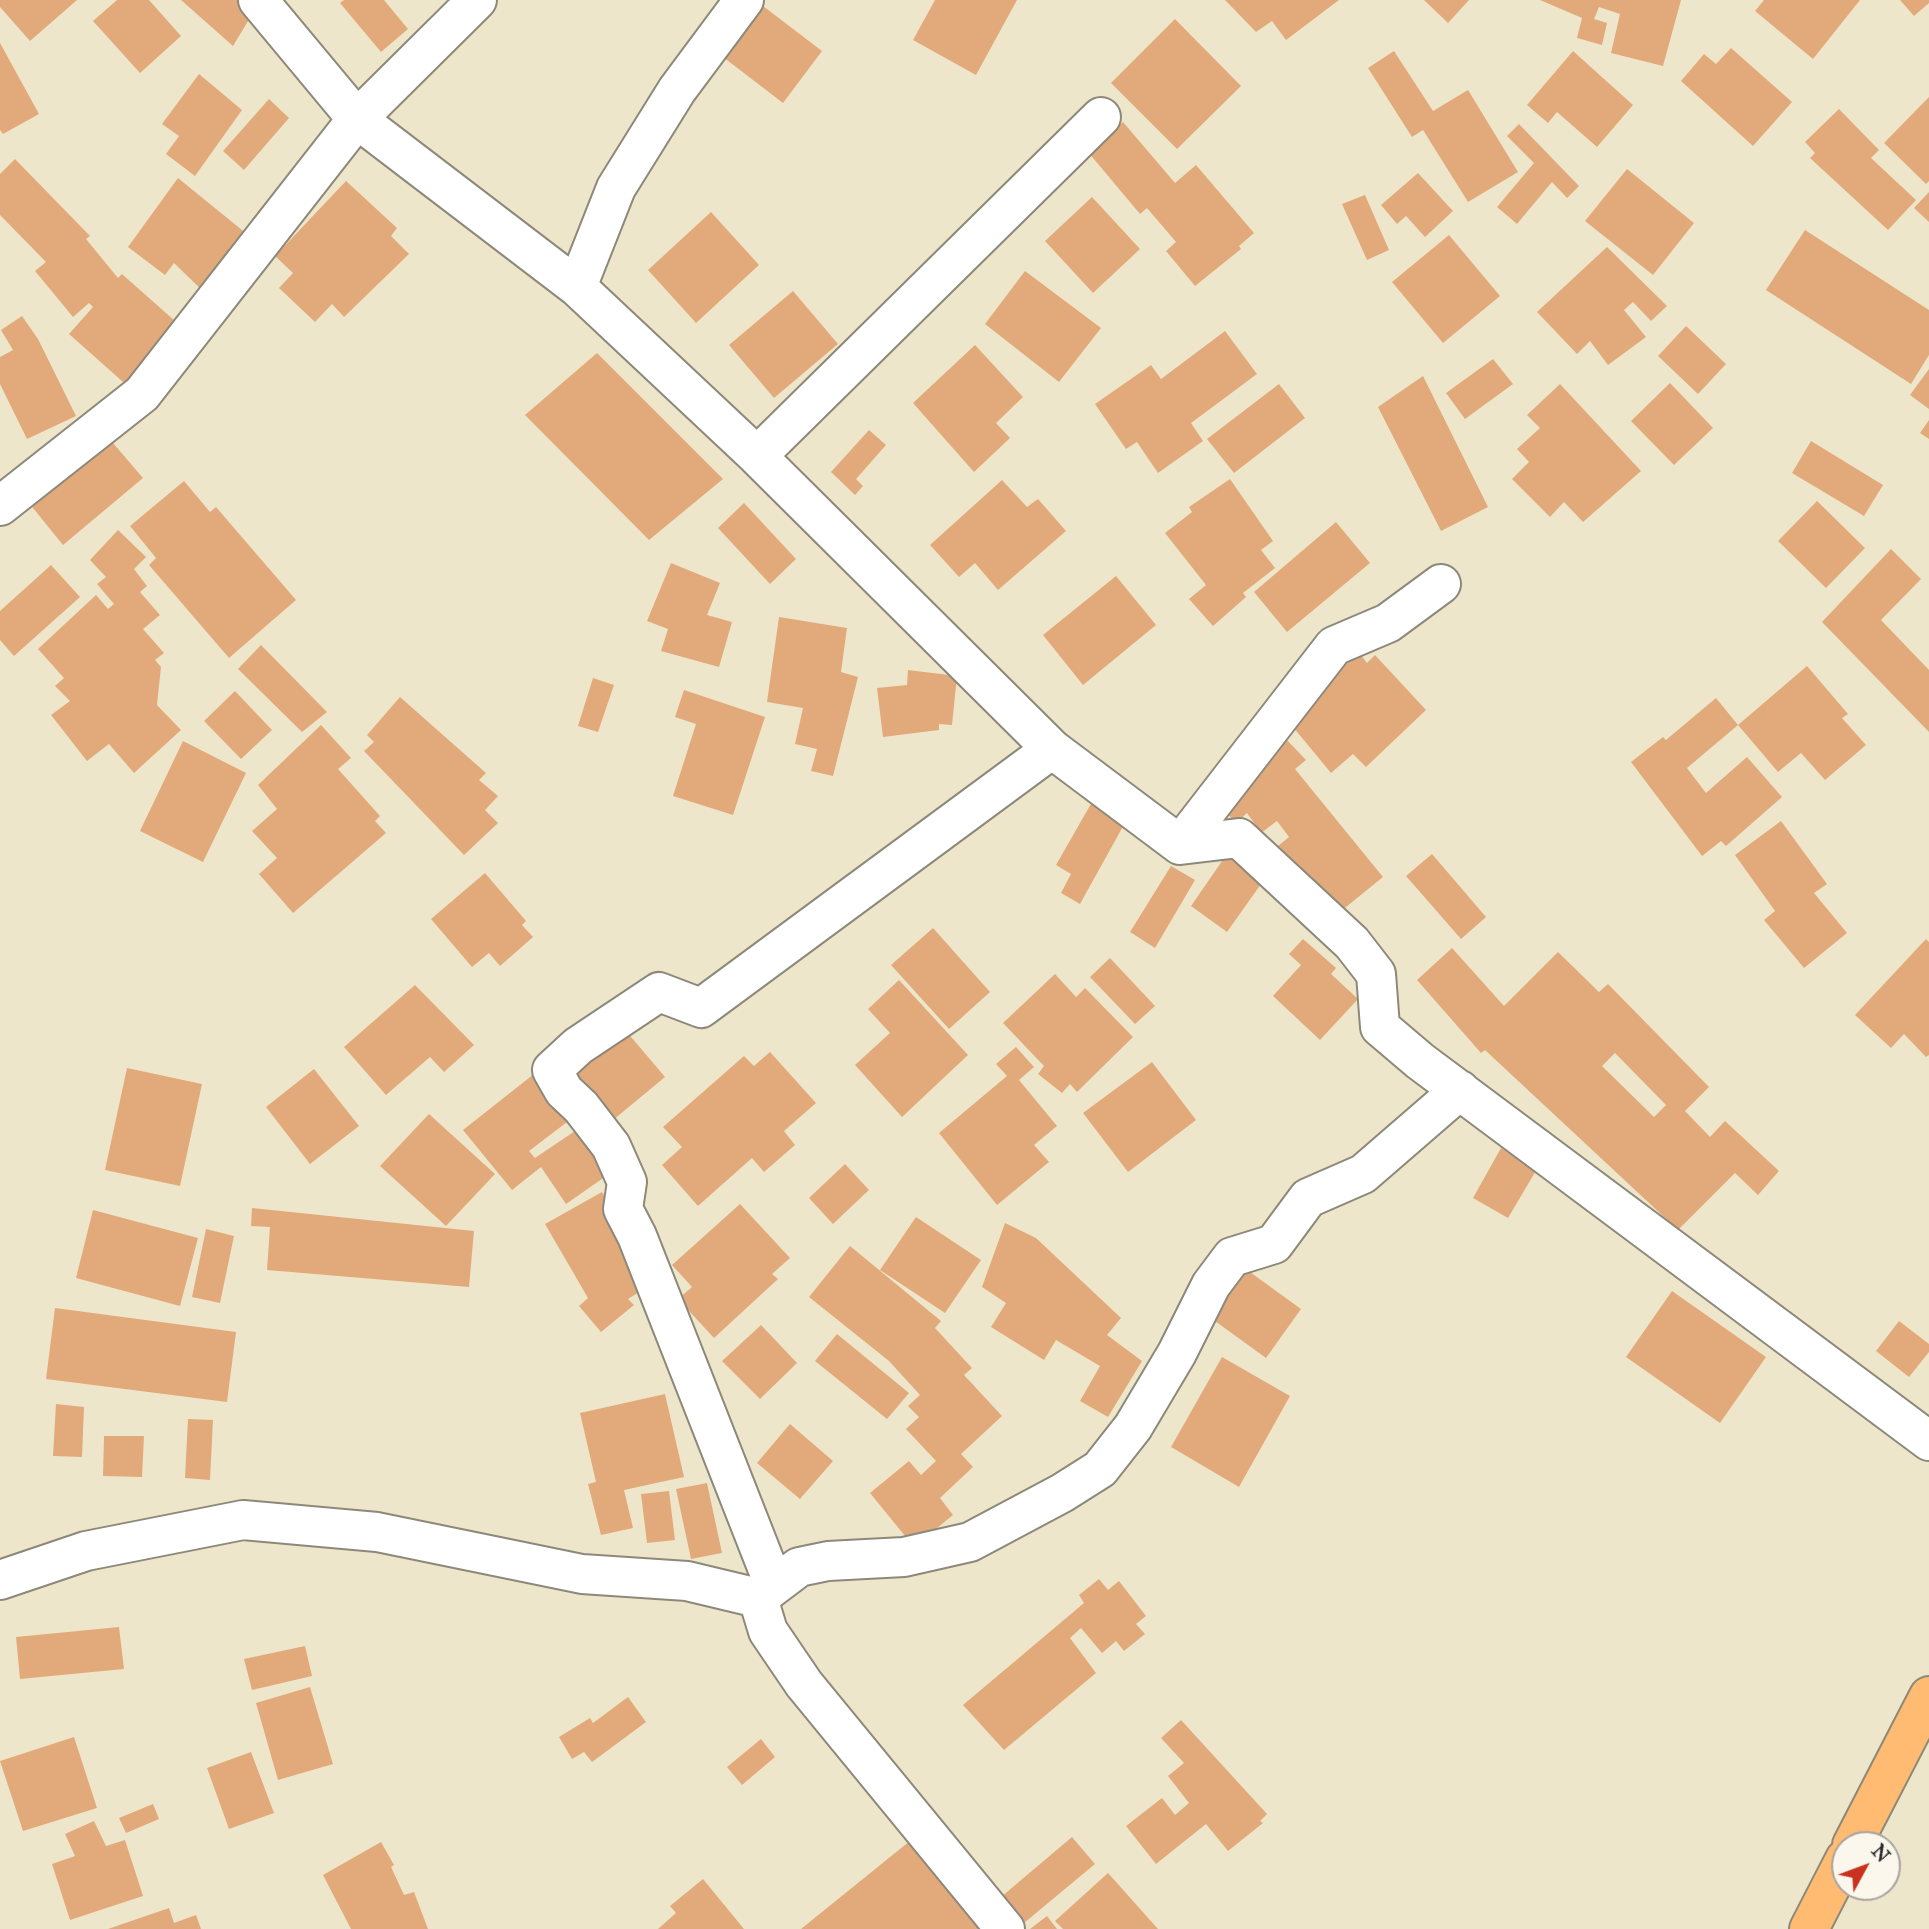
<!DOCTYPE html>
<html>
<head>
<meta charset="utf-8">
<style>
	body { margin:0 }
	#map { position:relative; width:1929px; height:1929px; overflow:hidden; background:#eee6ca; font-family:"IM FELL Great Primer",serif }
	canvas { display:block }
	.north { position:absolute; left:1831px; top:1831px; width:70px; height:70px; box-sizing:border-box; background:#fbf7ec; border:2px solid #a8a59f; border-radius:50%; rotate:49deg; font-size:19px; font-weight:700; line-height:28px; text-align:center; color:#2b2b2b }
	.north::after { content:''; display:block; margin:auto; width:24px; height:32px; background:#c8321e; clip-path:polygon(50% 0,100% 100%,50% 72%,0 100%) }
</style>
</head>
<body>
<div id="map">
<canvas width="1929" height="1929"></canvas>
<div class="north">N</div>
</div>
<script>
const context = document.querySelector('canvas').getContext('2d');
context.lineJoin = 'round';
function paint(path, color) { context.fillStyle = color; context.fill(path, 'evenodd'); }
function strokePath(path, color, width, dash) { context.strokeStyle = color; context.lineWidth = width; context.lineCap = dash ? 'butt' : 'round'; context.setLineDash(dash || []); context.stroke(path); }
const building = new Path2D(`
	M0 0H77L30 41 0 7Z
	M117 0H149L181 36 140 73 93 21Z
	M181 0H256L259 3 233 46Z
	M344 0H384L408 29 381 52 340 3Z
	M935 0H1017L976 75 913 40Z
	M1225 0H1339L1286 40 1272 21 1256 32Z
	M1424 0H1469L1448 23Z
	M1540 0H1681L1663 66 1611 53 1620 14 1599 7 1594 19 1607 23 1602 45 1577 38 1582 18Z
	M1764 0H1860L1813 59 1755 11Z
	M1900 0H1929V3L1914 16Z
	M763 6 822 51 783 103 723 57Z
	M1175 19 1241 86 1177 149 1111 83Z
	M0 43 39 114 3 134 0 130Z
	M1731 48 1792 102 1753 146 1681 81 1704 54 1716 64Z
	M1394 51 1433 111 1468 90 1518 172 1468 202 1423 130 1412 137 1368 68Z
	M1573 51 1633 105 1597 147 1557 112 1548 123 1527 105Z
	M199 74 242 110 195 176 166 154 179 136 162 124Z
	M1929 97V181L1926 184 1884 143Z
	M269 99 289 118 244 170 223 151Z
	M1839 109 1879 150 1871 158 1916 200 1888 230 1810 158 1815 153 1805 142Z
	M1123 122 1175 183 1196 165 1254 233 1239 246 1241 249 1195 286 1166 251 1176 242 1147 208 1140 214 1088 152Z
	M1519 124 1579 186 1567 198 1552 182 1517 224 1497 207 1534 163 1507 136Z
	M15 159 90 236 86 239 118 278 122 274 184 329 131 389 69 334 93 307 89 303 73 317 35 271 46 262 0 215V174Z
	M1627 169 1694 223 1653 275 1585 221Z
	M1418 173 1453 211 1425 237 1406 216 1397 224 1381 205Z
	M178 178 253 239 209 297 174 263 165 275 128 247Z
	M346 181 397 228 391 236 409 254 344 317 332 304 315 322 279 288 293 273 275 256Z
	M1929 192V222L1914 208Z
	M1365 195 1389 250 1367 260 1342 204Z
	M1092 197 1140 249 1093 293 1045 241Z
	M711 212 759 265 696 323 648 270Z
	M1805 230 1929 310V355L1911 384 1766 290Z
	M1449 235 1500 296 1443 343 1392 282Z
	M1607 247 1667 306 1651 321 1633 302 1624 310 1646 337 1608 365 1590 341 1577 354 1537 312Z
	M1025 271 1101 328 1059 382 985 324Z
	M793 291 838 344 774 398 729 345Z
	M22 316 38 339 76 416 27 439 0 384V357L13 350 1 330Z
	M1686 326 1726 364 1698 394 1658 356Z
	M1225 331 1257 374 1191 423 1203 441 1158 473 1137 442 1126 449 1095 404 1151 365 1161 379Z
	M975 345 1023 397 996 423 1010 438 974 472 913 403Z
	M597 353 723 479 649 540 525 415Z
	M1493 359 1513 384 1465 419 1446 393Z
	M1929 369V409L1910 395Z
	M1423 376 1488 507 1441 531 1378 407Z
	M1670 383 1713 428 1674 465 1631 421Z
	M1279 384 1305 418 1234 473 1207 439Z
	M1560 384 1641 471 1583 522 1564 502 1550 517 1512 479 1529 462 1517 449 1540 428 1527 415Z
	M1929 420V439L1920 433Z
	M101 429 143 478 63 545 20 492Z
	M869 430 886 445 856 479 863 486 855 495 831 472Z
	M1811 441 1883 485 1864 516 1792 473Z
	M1230 479 1273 541 1261 550 1275 568 1243 593 1246 597 1213 626 1189 599 1206 585 1165 533 1192 512 1189 507Z
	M1002 480 1027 507 1038 499 1066 531 998 590 975 563 959 577 930 545Z
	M184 481 210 512 216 507 296 600 229 658 149 565 156 558 130 526Z
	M1817 501 1865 548 1826 588 1778 541Z
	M744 503 796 559 770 584 718 528Z
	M1336 522 1370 563 1287 632 1254 592Z
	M118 530 146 557 134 569 147 586 140 592 160 615 143 629 164 653 155 660 161 667 157 705 181 730 134 773 109 744 87 761 51 715 70 701 55 686 64 678 38 649 96 595 108 609 114 604 97 584 106 577 90 560Z
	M1891 549 1921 579 1881 620 1929 670V732L1822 622Z
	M671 563 720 583 707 615 732 622 719 667 661 651 668 629 647 621Z
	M51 565 80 597 14 656 0 640V611Z
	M1116 576 1156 625 1083 685 1043 635Z
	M779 617 847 628 841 672 858 677 833 776 811 771 817 749 795 744 803 708 767 702Z
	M261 645 327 712 302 732 238 669Z
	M1358 651 1367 663 1375 655 1426 710 1366 767 1353 754 1331 773 1293 727 1303 718 1293 706Z
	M1807 666 1848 714 1842 718 1866 745 1825 780 1801 753 1778 772 1738 725 1687 768 1706 793 1747 757 1782 797 1726 846 1721 841 1702 856 1631 762 1663 737 1666 740 1716 698 1738 725Z
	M908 670 957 676 952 725 939 724V730L883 737 877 688 907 685Z
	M593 678 614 685 598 732 578 726Z
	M684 690 765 717 733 815 673 796 696 724 675 717Z
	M235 691 272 730 241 759 204 721Z
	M400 697 486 773 479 780 498 796 485 810 498 823 464 855 364 751 374 742 367 735Z
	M321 725 351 758 338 769 380 816 375 821 386 833 293 913 259 874 277 858 252 831 277 809 258 785Z
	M1287 740 1306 760 1295 769 1383 877 1330 920 1273 850 1289 837 1277 821 1261 833 1247 813 1236 823 1218 804Z
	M183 741 246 773 203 862 140 831Z
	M1092 802 1126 821 1080 904 1061 893 1071 874 1056 865Z
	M1781 821 1827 884 1814 893 1847 933 1804 968 1764 920 1775 911 1735 855Z
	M1229 851 1266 877 1227 932 1191 906Z
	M1432 854 1486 917 1461 939 1406 876Z
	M1171 866 1195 880 1155 948 1130 932Z
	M485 873 526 921 522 925 533 937 500 966 489 953 472 967 431 919Z
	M933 928 990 992 949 1029 891 965Z
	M1303 939 1336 968 1331 974 1358 999 1320 1040 1273 996 1301 965 1289 954Z
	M1926 939 1929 942V1055L1926 1057 1904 1034 1891 1048 1855 1015Z
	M1452 948 1504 1006 1558 952 1599 992 1608 984 1709 1087 1685 1111 1710 1137 1725 1121 1779 1171 1758 1195 1735 1173 1678 1230 1485 1050 1481 1053 1417 980ZM1615 1053 1666 1105 1654 1117 1602 1066Z
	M1110 958 1155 1006 1135 1024 1090 977Z
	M1055 974 1076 997 1085 988 1133 1037 1077 1092 1070 1084 1062 1093 1038 1074 1044 1066 1003 1023Z
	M899 980 968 1055 902 1117 855 1065 890 1033 868 1009Z
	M415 985 474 1045 444 1072 430 1057 386 1095 344 1047Z
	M626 1031 665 1077 607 1125 569 1078Z
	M1016 1047 1034 1067 1019 1080 1057 1126 1034 1145 1049 1162 997 1205 939 1133 1007 1076 996 1064Z
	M770 1052 816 1103 784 1131 795 1145 764 1172 752 1158 698 1206 662 1165 682 1147 663 1127 744 1056 754 1066Z
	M1152 1062 1196 1120 1128 1172 1083 1113Z
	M127 1068 202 1084 180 1186 105 1170Z
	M314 1069 359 1126 310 1164 266 1107Z
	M539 1070 575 1116 529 1151 535 1158 578 1129 609 1174 566 1204 541 1167 512 1190 463 1130Z
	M429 1114 495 1174 446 1226 380 1166Z
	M1501 1148 1537 1169 1508 1218 1473 1198Z
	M845 1164 869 1190 833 1224 809 1198Z
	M602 1192 654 1283 628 1299 634 1305 601 1332 579 1306 588 1298 545 1224Z
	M740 1204 790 1258 772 1274 778 1279 714 1338 678 1299 692 1287 672 1265Z
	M252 1208 474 1231 469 1287 267 1270 270 1227 251 1226Z
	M93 1210 198 1238 180 1306 76 1278Z
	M916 1217 981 1260 945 1313 880 1270Z
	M1005 1223 1036 1238 1121 1318 1107 1335 1142 1361 1108 1417 1080 1401 1100 1366 1056 1340 1044 1360 991 1327 1006 1303 982 1287Z
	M206 1229 234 1236 220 1303 192 1297Z
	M850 1246 941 1321 935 1328 972 1368 964 1375 1002 1416 961 1454 973 1467 940 1498 953 1515 914 1547 870 1493 909 1461 921 1475 936 1461 906 1429 919 1417 908 1406 920 1395 889 1361 809 1297Z
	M1243 1267 1301 1309 1266 1358 1208 1316Z
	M1672 1291 1766 1357 1720 1423 1626 1357Z
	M55 1308 236 1332 227 1402 46 1379Z
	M1899 1321 1929 1344V1352L1909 1377 1876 1351Z
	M761 1325 797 1363 760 1399 722 1361Z
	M837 1334 909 1393 887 1419 815 1361Z
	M1222 1357 1290 1396 1239 1487 1171 1447Z
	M665 1394 684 1477 624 1490 633 1528 601 1535 588 1484 596 1482 580 1413Z
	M56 1404 84 1407 82 1457 53 1456Z
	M188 1419 213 1420 210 1480 185 1478Z
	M790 1424 833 1461 800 1499 757 1463Z
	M104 1436H144L142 1477 103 1476Z
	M707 1483 722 1553 691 1559 676 1489Z
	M669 1491 675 1540 647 1543 641 1494Z
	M1099 1579 1108 1590 1119 1581 1146 1616 1136 1624 1145 1634 1124 1651 1116 1641 1102 1653 1081 1628 1070 1638 1096 1673 1004 1750 963 1705 1084 1603 1079 1595Z
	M119 1627 124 1669 20 1679 16 1637Z
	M305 1646 312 1676 252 1690 244 1659Z
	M310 1687 333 1764 278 1780 256 1703Z
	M628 1697 646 1722 592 1762 584 1752 572 1759 559 1737 590 1718 593 1723Z
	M1181 1720 1267 1814 1260 1821 1263 1823 1228 1851 1206 1824 1156 1864 1126 1826 1162 1798 1175 1815 1189 1803 1168 1776 1184 1763 1161 1738Z
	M74 1737 97 1808 23 1831 0 1761Z
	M761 1739 775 1757 742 1785 727 1767Z
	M251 1752 274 1813 229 1829 207 1768Z
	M153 1804 159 1819 126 1833 119 1818Z
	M94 1821 106 1846 125 1840 143 1896 70 1920 52 1864 75 1856 65 1834Z
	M916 1836 991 1929H801Z
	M1072 1837 1095 1864 1024 1923 1001 1897Z
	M381 1842 394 1865 391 1867 404 1895 414 1892 428 1929H351L323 1875Z
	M1108 1873 1158 1929H1063L1055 1921Z
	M703 1879 744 1929H658L676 1913 670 1906Z
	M169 1908 174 1923 196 1915 201 1929H108Z
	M1047 1916 1057 1929H1030Z`);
const minor = new Path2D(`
	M258 0 357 119 577 287 757 456 1052 749 1180 845 1239 838 1352 943 1376 974 1380 1027 1420 1061 1929 1441
	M577 287 616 188 677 90 744 0
	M757 456 1101 117
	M0 506 142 394 357 119 477 0
	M1180 845 1334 646 1388 623 1441 584
	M0 1580 86 1551 243 1520 377 1532 582 1574 687 1581 758 1598
	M774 1585 637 1236 623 1209 627 1182 611 1146 581 1107 564 1091 552 1070 578 1046 659 992 701 1008 1052 749
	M1005 1929 804 1684 768 1631 758 1598 799 1567 828 1561 904 1557 970 1542 1062 1493 1100 1469 1133 1427 1177 1353 1211 1285 1232 1257 1274 1244 1308 1198 1363 1174 1460 1090`);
const primary = new Path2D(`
	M1852 1845 1929 1696
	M1809 1929 1845 1859`);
paint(building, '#e2aa7b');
strokePath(minor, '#8c887a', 42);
strokePath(primary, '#8c887a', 42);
strokePath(minor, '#fff', 38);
strokePath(primary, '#ffbb71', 38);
</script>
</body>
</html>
